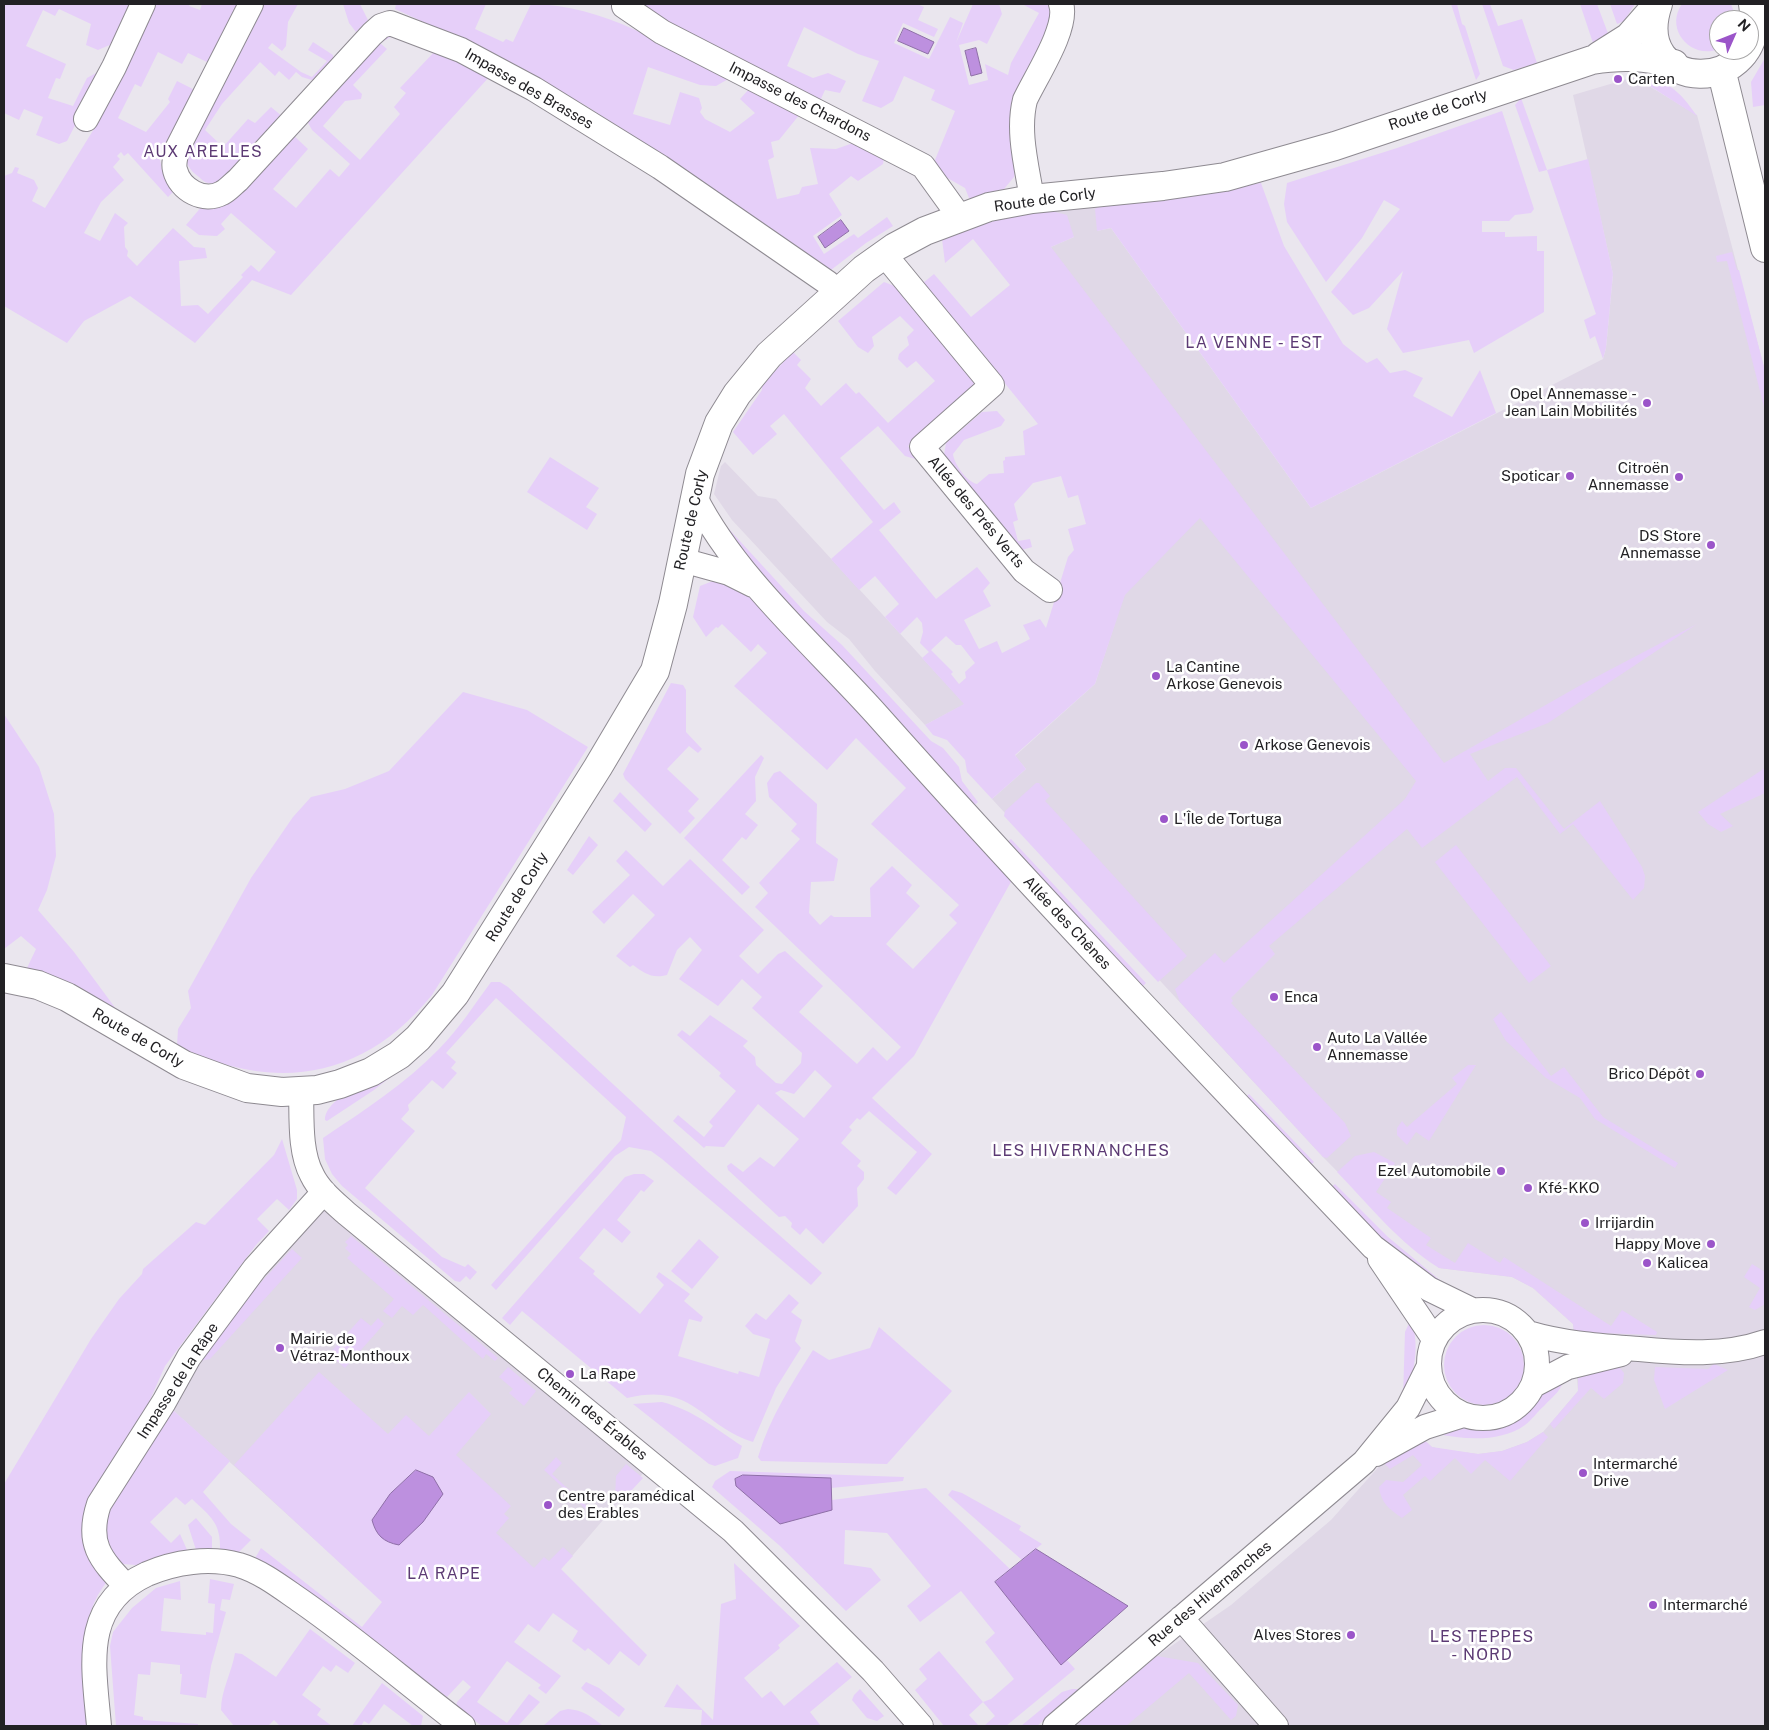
<!DOCTYPE html>
<html>
<head>
<meta charset="utf-8">
<style>
	body { margin:0 }
	#map { position:relative; width:1769px; height:1730px; overflow:hidden; background:#eae6ee; font-family:"Public Sans",sans-serif }
	canvas { display:block }
	.frame { position:absolute; inset:0; border:5px solid #222124; pointer-events:none }
	.north { position:absolute; left:1709px; top:10px; width:50px; height:50px; box-sizing:border-box; background:#fff; border:1px solid #a7a6a7; border-radius:50%; rotate:46deg; font-size:14px; font-weight:700; line-height:20px; text-align:center; color:#222124 }
	.north::after { content:''; display:block; margin:auto; width:18px; height:22px; background:#9b55c9; clip-path:polygon(50% 0,100% 100%,50% 72%,0 100%) }
</style>
</head>
<body>
<div id="map">
<canvas width="1769" height="1730"></canvas>
<div class="frame"></div>
<div class="north">N</div>
</div>
<script>
const context = document.querySelector('canvas').getContext('2d');
context.lineJoin = 'round';
function paint(path, color) { context.fillStyle = color; context.fill(path, 'evenodd'); }
function strokePath(path, color, width, dash) { context.strokeStyle = color; context.lineWidth = width; context.lineCap = dash ? 'butt' : 'round'; context.setLineDash(dash || []); context.stroke(path); }
function write(font, color, halo, rows, align = 'center') {
  context.font = font + ' "Public Sans",sans-serif'; context.lineWidth = 5; context.setLineDash([]); context.textBaseline = 'middle'; context.strokeStyle = halo; context.fillStyle = color; for (const [text, x, y, turn = 0] of rows) {
    context.save(); context.translate(x, y); context.rotate((+turn || 0) * Math.PI / 180); context.textAlign = isNaN(turn) ? turn : align; if (halo) context.strokeText(text, 0, 0); context.fillText(text, 0, 0); context.restore();
  }
}
const built = new Path2D(`
	M1634 77 1697 115 1765 371V1726H1074L1157 1656 1231 1605 1331 1520 1383 1462 1421 1437 1432 1447 1441 1449 1478 1454 1502 1451 1527 1442 1543 1432 1578 1391 1573 1324 1533 1288 1512 1277 1439 1268 1388 1223 1323 1157 992 799 1026 769 1015 756 1095 684 1124 595 1051 247 1074 237 1047 210 1101 205 1097 231 1111 228 1311 508 1603 359 1606 348 1613 274 1573 95Z
	M725 462 758 496 776 499 965 704 925 725 875 671 849 639 827 622 732 520 714 494 721 466Z
	M324 1192 652 1463 561 1569 383 1602 164 1402Z`);
const green = new Path2D(`
	M4 4H137L112 44 98 50 86 45 91 24 59 9 55 16 43 10 26 46 66 64 60 79 56 78 48 98 73 106 87 78 96 73 100 76 67 141 59 144 36 135 43 117 24 109 19 120 4 113Z
	M151 4H190L189 6 200 10 202 4H241L209 63 188 53 182 64 158 52 141 87 135 84 118 118 146 132 170 102 168 99 177 81 195 90 160 160 162 170 177 188 168 197 128 153 124 156 121 152 117 156 120 159 113 167 124 180 101 202 84 233 100 241 115 213 128 223 124 227 125 247 128 251 127 256 137 266 173 228 194 247 205 248 207 258 179 261 181 306 198 305 208 314 243 277 241 275 251 265 259 272 276 252 231 213 221 224 225 229 217 236 199 235 186 225 203 205 292 134 308 149 273 189 296 208 330 169 339 177 350 164 312 130 307 121 387 32 396 34 380 43 387 49 353 85 362 94 361 99 345 101 323 126 360 160 400 114 394 107 406 93 400 88 437 49 490 76 291 295 252 280 195 343 130 296 84 321 67 343 4 306V176L12 173 15 167 19 168 17 173 34 180 38 188 32 201 45 208 97 124Z
	M263 4H298L288 22 286 46 282 51 272 43 268 48 301 72 312 77 327 61 308 50 313 42 333 55V60L315 81 302 77 296 72 289 80 279 71 275 76 260 62 222 104 205 130 223 147 248 119 255 123 271 107 283 117C269 132 232 183 213 183 207 184 203 181 199 177 189 170 185 163 186 151Z
	M343 4H360L368 20 356 32 349 23Z
	M396 4H486L475 29 503 42 506 39 513 42 531 4C603 4 668 47 730 78L716 86 700 85 648 67 633 114 670 125 680 92 699 98 702 108 700 112 705 119 730 132 755 113 740 99 750 88 800 114 779 140 771 142 774 157 768 160 777 199 799 194 802 187 818 184 810 148 836 149 856 142 884 158 883 164 858 181 851 176 829 194 842 215 813 236 824 254 854 234 858 238 887 217 893 226 866 243 831 270 665 156 583 104 465 41 395 9Z
	M644 4H917L924 7 918 20 938 29 934 37 903 23 894 43 929 59 950 17 963 23 956 43 973 4H999L1002 14 987 44 979 40 959 45 969 85 988 80 985 64 1008 75 1011 63 1039 13 1022 4H1048L1051 11 1014 177 1004 189 972 200 969 198 965 188 937 172 935 160 955 111 931 100 935 90 904 76 893 101 881 108 862 101 879 61 858 54 804 27 787 66 813 78 828 73 846 81 840 93 825 90 820 101 651 16Z
	M1451 4H1457L1462 24 1465 26 1480 74 1476 80Z
	M1482 4H1490L1498 26 1522 19 1537 63 1514 70 1503 66Z
	M1580 4H1597L1609 36 1593 43Z
	M1610 4H1635L1624 21 1617 24Z
	M1682 4H1731L1737 20H1719V49C1691 60 1664 29 1682 4Z
	M1765 58V105L1753 107 1751 82Z
	M1634 76C1666 78 1679 90 1697 116Z
	M1521 98 1547 170 1588 159 1613 274 1606 348 1603 359 1595 336 1590 339 1584 320 1596 314 1547 170 1539 172 1515 105Z
	M1502 111 1534 209 1531 213 1515 215 1509 221H1482V232H1505V237L1537 236V251H1544V312L1474 353 1469 340 1403 353 1387 329 1403 271 1369 308 1353 315 1331 292 1400 209 1384 200 1362 238 1326 282 1287 222 1284 204 1287 183 1397 148Z
	M1261 183 1284 246 1343 344 1367 363 1377 358 1390 373 1405 370 1423 378 1413 396 1452 417 1480 370 1496 413 1311 508 1111 228 1097 231 1095 209 1101 205 1164 199Z
	M1047 210 1067 215 1074 237 1051 247 1444 763 1579 686 1697 624 1548 723 1470 754 1488 781 1505 768H1516L1564 829 1600 801 1642 867 1645 876 1644 888 1633 900 1573 824 1560 834 1517 777 1422 848 1407 829 1269 946 1275 954 1231 998 1233 1001 1231 1003 1345 1123 1351 1136 1327 1158 1323 1157 1180 1002 1175 989 1215 953 1224 963 1405 799 1416 781 1200 518 1125 595 1095 684 1015 755 1026 769 992 799 967 772 965 760 947 740 933 735 925 725 964 704 922 658 929 652 920 643 923 632 922 623 917 617 900 634 885 617 899 604 875 576 859 590 831 559 873 522 784 414 770 426 777 434 753 455 733 432 762 390V385L793 352 801 360 797 365 811 379 805 388 821 406 846 383 856 394 859 392 888 423 935 381 916 361 907 368 898 359 899 354 909 345 907 337 914 330 900 316 872 337 874 346 868 353 858 347 838 321 884 282 900 288 978 384 908 446 919 460 905 456 878 426 840 458 884 510 894 502 901 512 879 530 936 599 977 567 990 583 983 591 991 606 964 620 979 649 997 641 1002 653 1030 639 1023 625 1040 619 1046 628 1068 557 1074 550 1068 529 1086 524 1078 495 1068 498 1061 476 1033 483 1014 504 1018 520 1013 522 1018 541 1030 539 1032 547 1022 550 944 455 946 443 982 412 997 411 1005 420 1001 426 964 440 953 454C954 464 967 482 977 484L989 474 1004 473 1003 461 1005 460V457L1025 455 1023 431 1038 424 923 283 934 274 971 317 1010 285 973 239 945 263 942 239C976 224 1010 216 1047 210ZM946 636 956 645H961L975 663 965 672 966 678 959 684 951 674 953 672 931 650Z
	M1732 252 1737 270H1739L1765 371V411L1727 261 1717 262 1716 256Z
	M550 457 599 488 586 507 597 514 587 530 527 492Z
	M728 528 804 611 842 645 931 741 943 748 959 767 962 781 978 802 974 806 722 533Z
	M713 581 743 589 787 631 1012 880 914 1056 872 1098 932 1154 896 1195 887 1188 917 1152 869 1111 860 1120 857 1118 849 1127 852 1130 841 1143 861 1161 857 1166 864 1172V1179L857 1188 858 1206 823 1244 806 1228 800 1235 791 1227 792 1223 785 1216 779 1217 728 1170 727 1166 731 1163 743 1172 760 1157 774 1167 799 1139 758 1104 724 1147 706 1146 704 1148 673 1121 678 1115 704 1137 713 1126 709 1122 736 1091 719 1076 721 1073 677 1035 682 1030 690 1036 710 1015 748 1041 743 1046 755 1057 756 1065 776 1083 782 1084 801 1063 802 1053 752 1008 762 997 742 979 718 1006 679 979 702 950 690 937 677 950 667 975C652 979 644 973 633 965L630 967 616 956 655 915 633 894 604 924 592 912 630 875 616 861 626 850 663 886 690 859 764 930 739 956 758 974 778 954 785 951 823 986 799 1012 857 1064 873 1047 887 1061 901 1047 755 907 768 893 759 883 800 839 791 831 797 824 769 797 767 783 774 773 780 771 817 804 816 843 838 859 834 881 811 882 809 913 820 925 831 915 834 917H871L870 888 892 866 912 885 906 893 920 906 886 944 913 969 957 923 949 915 959 905 871 824 906 788 856 738 827 770 734 686 767 653 758 644 751 652 722 624 718 628 716 627 706 637 693 617 700 586ZM815 1070 832 1086 804 1118 775 1093 781 1090 794 1094Z
	M671 683 683 685 686 690V732L702 749 698 753 689 746 667 769 699 799 688 811 695 818 680 834 625 779 623 774Z
	M463 692 527 710 588 747 432 995C363 1080 274 1093 177 1046L178 1029 191 1008 188 991 251 878 293 817 311 797 345 789 389 771Z
	M4 714 39 767 54 814 56 856 47 890 38 910 74 952 119 1013 58 981 27 968 36 949 21 936 4 949Z
	M761 755 764 758 755 777 756 801 745 814 758 825 746 840 742 837 722 860 750 887 742 895 684 838Z
	M1765 768V793L1720 814 1733 826 1721 832 1708 824 1698 812Z
	M1036 783H1039L1050 796 1045 801 1048 804 1187 956 1158 982 1004 816 1005 811Z
	M620 792 652 824 645 832 613 801Z
	M589 836 598 845 573 875 567 870Z
	M1011 839 1146 983 1140 989 1006 843Z
	M1456 845 1551 966 1529 983 1435 862Z
	M491 982H500L508 987 707 1171 822 1273 811 1285 662 1159 651 1151 629 1147 615 1156 496 1290 491 1285 621 1140 626 1117 496 998 446 1053 456 1062 451 1068 457 1073 443 1089 432 1080 408 1105 409 1110 401 1119 415 1131 365 1188 442 1257 465 1267 468 1264 477 1272 470 1280 466 1276 460 1282 455 1281 342 1186 332 1174 325 1159 323 1138C363 1111 405 1084 439 1049 459 1029 474 1005 491 982Z
	M1501 1012 1551 1076 1564 1067 1603 1117 1678 1163 1675 1168 1595 1119 1580 1098 1546 1078 1506 1041 1493 1019Z
	M1468 1065H1476L1429 1141 1416 1132 1407 1145 1397 1135V1128L1402 1121 1407 1127 1457 1084 1452 1078Z
	M402 1068 374 1090 327 1121 325 1120C325 1095 383 1077 402 1068Z
	M1249 1094 1314 1162 1310 1166 1245 1098Z
	M282 1139 297 1190V1199L289 1210 277 1199 257 1219 269 1231 256 1245 165 1366 135 1434 100 1483 109 1579C75 1619 82 1678 87 1726H4V1484L91 1339 119 1299 142 1274 143 1269 196 1222 205 1225 274 1155Z
	M1374 1152 1395 1163 1376 1192 1391 1202 1387 1208 1431 1238 1426 1245 1455 1263 1468 1243 1500 1263 1504 1257 1611 1326 1622 1310 1657 1332 1656 1335 1574 1332 1573 1324 1533 1288 1512 1277 1439 1268C1400 1244 1369 1205 1337 1172L1355 1156Z
	M634 1174H644L654 1181 644 1192 641 1190 617 1220 631 1232 622 1243 604 1228 579 1258 595 1271 593 1274 640 1314 664 1285 656 1277 659 1272 690 1294 684 1301 703 1317 701 1322 689 1319 678 1356 738 1374 739 1371 759 1377 770 1339 753 1334 745 1326 756 1313 766 1320 789 1294 799 1303 791 1312 802 1320 795 1341 801 1348 776 1388 753 1442C701 1426 695 1382 627 1398L522 1311 510 1325 502 1318 625 1177Z
	M1335 1184 1388 1237 1441 1281 1437 1286 1381 1240 1330 1188Z
	M351 1236 498 1358 495 1361 486 1354 483 1359 423 1305 413 1315 402 1306 392 1318 383 1311 394 1299 347 1258 351 1254 345 1248 348 1245 345 1242Z
	M699 1239 719 1257 692 1289 671 1271Z
	M292 1249 302 1258 210 1359 200 1361 250 1294Z
	M1752 1264 1765 1272V1304L1755 1310 1749 1307 1760 1288 1744 1277Z
	M361 1318 371 1326 378 1318 384 1324 345 1368 329 1354Z
	M1411 1319C1420 1344 1415 1375 1403 1398L1405 1332Z
	M1444 1365a40 40 0 1 1 80 0a40 40 0 1 1-80 0Z
	M879 1327 952 1391 887 1464 761 1461 758 1457C770 1417 791 1385 813 1350L829 1360 870 1348Z
	M1714 1364 1728 1370 1665 1409 1654 1380 1655 1367 1708 1369Z
	M508 1367 536 1391 524 1406 509 1393 513 1389 499 1377Z
	M1619 1367 1624 1373 1623 1383 1604 1399 1591 1388 1554 1429 1550 1424 1578 1391V1378Z
	M319 1372 388 1434 406 1415 429 1436 469 1392 491 1414 456 1455 511 1506 504 1514 509 1518 496 1533 534 1568 544 1557 549 1561 563 1547 573 1556 561 1569 647 1655 639 1666 620 1651 609 1665 588 1648 585 1651 572 1641 578 1631 553 1613 539 1632 528 1624 514 1642 561 1676 546 1694 538 1688 541 1685 507 1661 477 1702 507 1723 529 1694 540 1702 518 1726H482L456 1707 457 1702 471 1687 463 1680 447 1697 313 1596 254 1560 261 1548 362 1627 382 1602 234 1465Z
	M1563 1382C1560 1392 1551 1398 1544 1406 1537 1412 1532 1420 1525 1425 1502 1442 1465 1440 1438 1434L1455 1425 1486 1430 1512 1423 1524 1415 1545 1391Z
	M662 1402C693 1410 715 1428 742 1446L738 1458 715 1466 709 1464 633 1404Z
	M174 1411 230 1461 203 1492 231 1524 251 1540 238 1553 220 1550C221 1523 211 1517 192 1499L185 1505 176 1497 150 1522 171 1543 180 1534 188 1552 136 1565 123 1564 114 1558 101 1532 105 1509 166 1414Z
	M1543 1432 1548 1437 1510 1481 1485 1460 1471 1474 1455 1458 1430 1481 1425 1476 1403 1495 1412 1510 1402 1518C1389 1509 1381 1503 1379 1487L1386 1480 1403 1482 1422 1465 1413 1455 1390 1469 1383 1462 1421 1437 1432 1447 1478 1454 1502 1451 1527 1442Z
	M556 1457 562 1463 552 1474 592 1511 590 1513 544 1470Z
	M626 1464 643 1478 620 1503 615 1498 616 1476Z
	M730 1471 904 1477 903 1481 831 1488V1478L832 1510V1500L926 1488 1011 1570 995 1582 1061 1664 1067 1660 1075 1669 1006 1726H984L995 1716 983 1702 969 1715 979 1726H944L915 1690 927 1679 919 1669 939 1651 983 1702 991 1699 1014 1679 985 1642 995 1633 961 1591 920 1622 907 1606 931 1586 887 1533 845 1530 844 1564 871 1568 881 1580 846 1611 780 1546 712 1487 715 1481Z
	M952 1490 962 1493 1021 1526 1019 1530 1042 1544 1022 1560 948 1495Z
	M196 1518 212 1537V1549L196 1550 188 1525Z
	M734 1563 800 1626 778 1645 780 1648 744 1678 762 1698 771 1691 784 1706 837 1662 852 1677 810 1712 821 1726H701L702 1710 664 1707 677 1684 713 1720 721 1604 736 1599Z
	M210 1579 234 1584 230 1600 222 1599 220 1610 226 1612 211 1666 206 1698 180 1694 182 1674H180V1665L151 1662 150 1675 138 1674 134 1715 143 1717V1720L198 1724V1726H116L110 1646 113 1632 132 1608 156 1588 180 1581 181 1600 164 1598 161 1631 206 1635V1632L213 1633 215 1604 208 1603Z
	M310 1629 355 1663 348 1673 336 1665 331 1672 323 1666 302 1695 321 1709 317 1715 332 1726H280L274 1720 268 1726H234L221 1710C221 1690 232 1672 235 1653L242 1654 276 1677Z
	M1157 1656 1198 1663 1238 1705 1236 1716 1231 1720 1189 1673 1126 1726H1082L1079 1722Z
	M586 1682 599 1688 625 1709 619 1717 584 1691 581 1688Z
	M382 1683 423 1716 421 1726H413L384 1704 369 1724 364 1721 361 1726H352Z
	M860 1689 884 1716 877 1721 867 1718 852 1700 854 1695Z
	M1072 1689H1081L1037 1726H1021L1062 1692Z
	M568 1709C583 1710 592 1717 603 1726H543L560 1711Z`);
const water = new Path2D(`
	M904 28 934 42 928 54 898 41Z
	M976 48 982 73 971 76 965 51Z
	M841 220 849 231 825 248 818 237Z
	M416 1470 433 1477 443 1494 423 1522 399 1545C383 1542 376 1535 372 1520L390 1494Z
	M743 1475 831 1478 832 1510 780 1524 736 1486 735 1479Z
	M1036 1549 1128 1606 1061 1665 995 1582Z`);
const minor = new Path2D(`
	M251 4 178 147C176 155 173 163 175 170 180 190 204 203 222 193 228 190 233 184 238 180L372 34 381 26 390 23 461 50 534 89 660 167 828 283 836 292
	M624 6 662 32 923 166 954 209 958 218
	M86 119 114 67 143 4
	M1032 199C1027 167 1017 132 1025 100 1035 78 1069 27 1061 4
	M884 254 992 385 922 447 1024 571 1050 590
	M695 497C735 577 817 648 877 715 1038 896 1206 1071 1373 1247L1429 1289 1472 1310
	M682 560 729 573 753 585
	M301 1090C302 1116 299 1151 312 1175 319 1190 334 1202 346 1213L733 1531 873 1671 921 1726
	M1380 1259 1434 1339
	M1429 1364a54 54 0 1 1 108 0a54 54 0 1 1-108 0Z
	M1528 1333C1565 1344 1601 1346 1639 1349 1681 1353 1725 1356 1765 1342
	M1534 1385 1568 1367 1621 1354
	M1376 1454 1425 1427 1463 1415
	M126 1586C100 1559 86 1543 99 1504L164 1402 189 1357 255 1268 324 1192
	M1181 1618 1276 1726
	M99 1726C94 1667 80 1605 147 1574 175 1562 209 1557 239 1565 262 1572 282 1588 301 1601 357 1640 409 1685 463 1726
	M1055 1726 1364 1462 1408 1408 1429 1366`);
const tertiary = new Path2D(`
	M1599 56 1629 37 1657 5
	M4 978 38 985 67 997 184 1065 247 1088 282 1092 317 1090 340 1084 371 1072 399 1055 418 1038 455 994 598 767 655 671 673 604 700 474 719 423 737 394 769 355 864 269 895 247 925 231 989 207 1032 199 1163 186 1225 177 1335 146 1592 60C1622 55 1645 56 1674 64`);
const secondary = new Path2D(`
	M1658 4C1627 95 1769 99 1753 4
	M1722 73 1765 248`);
const markers = [
	[1618,79,5,"#9b55c9"],
	[1647,403,5,"#9b55c9"],
	[1570,476,5,"#9b55c9"],
	[1679,477,5,"#9b55c9"],
	[1711,545,5,"#9b55c9"],
	[1156,676,5,"#9b55c9"],
	[1244,745,5,"#9b55c9"],
	[1164,819,5,"#9b55c9"],
	[1274,997,5,"#9b55c9"],
	[1317,1047,5,"#9b55c9"],
	[1700,1074,5,"#9b55c9"],
	[1501,1171,5,"#9b55c9"],
	[1528,1188,5,"#9b55c9"],
	[1585,1223,5,"#9b55c9"],
	[1711,1244,5,"#9b55c9"],
	[1647,1263,5,"#9b55c9"],
	[280,1348,5,"#9b55c9"],
	[570,1374,5,"#9b55c9"],
	[1583,1473,5,"#9b55c9"],
	[548,1505,5,"#9b55c9"],
	[1653,1605,5,"#9b55c9"],
	[1351,1635,5,"#9b55c9"]
];
const poiNames = [
	["Carten",1628,79],
	["Opel Annemasse -",1637,394,"right"],
	["Jean Lain Mobilités",1637,411,"right"],
	["Citroën",1669,468,"right"],
	["Annemasse",1669,485,"right"],
	["Spoticar",1560,476,"right"],
	["DS Store",1701,536,"right"],
	["Annemasse",1701,553,"right"],
	["La Cantine",1166,667],
	["Arkose Genevois",1166,684],
	["Arkose Genevois",1254,745],
	["L'Île de Tortuga",1174,819],
	["Enca",1284,997],
	["Auto La Vallée",1327,1038],
	["Annemasse",1327,1055],
	["Brico Dépôt",1690,1074,"right"],
	["Ezel Automobile",1491,1171,"right"],
	["Kfé-KKO",1538,1188],
	["Irrijardin",1595,1223],
	["Happy Move",1701,1244,"right"],
	["Kalicea",1657,1263],
	["Mairie de",290,1339],
	["Vétraz-Monthoux",290,1356],
	["La Rape",580,1374],
	["Intermarché",1593,1464],
	["Drive",1593,1481],
	["Centre paramédical",558,1496],
	["des Erables",558,1513],
	["Intermarché",1663,1605],
	["Alves Stores",1341,1635,"right"]
];
const streetNames = [
	["Impasse des Brasses",529,89,30],
	["Impasse des Chardons",800,102,27],
	["Route de Corly",1438,110,-18],
	["Route de Corly",1045,200,-8],
	["Allée des Prés Verts",976,512,50],
	["Route de Corly",691,520,-77],
	["Route de Corly",517,897,-58],
	["Allée des Chênes",1067,923,47],
	["Route de Corly",138,1038,30],
	["Impasse de la Râpe",178,1381,-57],
	["Chemin des Érables",592,1414,39],
	["Rue des Hivernanches",1210,1594,-40]
];
const neighbourhoodNames = [
	["AUX ARELLES",203,152],
	["LA VENNE - EST",1254,343],
	["LES HIVERNANCHES",1081,1151],
	["LA RAPE",444,1574],
	["LES TEPPES",1482,1637],
	["- NORD",1482,1655]
];
paint(built, '#e0d8e7');
paint(green, '#e6cff9');
paint(water, '#bd90df');
strokePath(water, '#8e6fa7', 1);
strokePath(minor, '#8e8a91', 26);
strokePath(tertiary, '#8e8a91', 30);
strokePath(secondary, '#8e8a91', 30);
strokePath(minor, '#fff', 24);
strokePath(tertiary, '#fff', 28);
strokePath(secondary, '#fff', 28);
for (const [x, y, r, color] of markers) { const dot = new Path2D(); dot.arc(x, y, r, 0, 2 * Math.PI); context.fillStyle = color; context.fill(dot); strokePath(dot, '#fff', 2); }
write('15px', '#222124', '#fff', poiNames, 'left');
write('15px', '#222124', '#fff', streetNames);
context.letterSpacing = '1px';
write('16px', '#5c3a74', '#fff', neighbourhoodNames);
context.letterSpacing = '0px';
</script>
</body>
</html>
